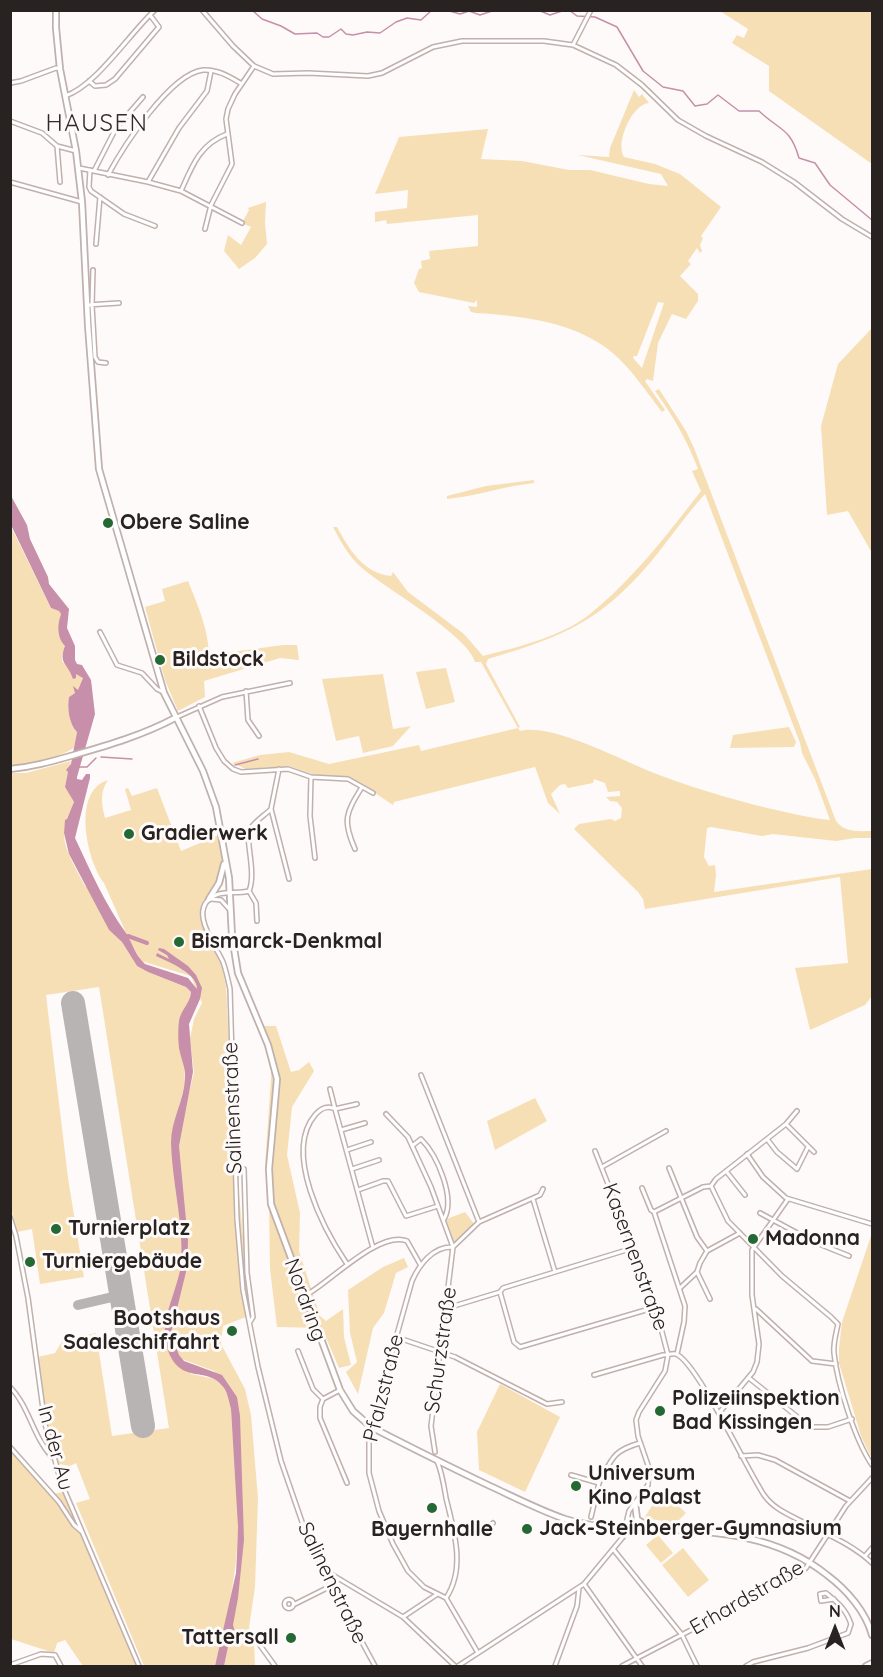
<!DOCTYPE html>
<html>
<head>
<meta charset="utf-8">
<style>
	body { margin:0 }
	#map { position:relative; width:883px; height:1677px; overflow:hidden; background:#fdfaf9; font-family:Quicksand,sans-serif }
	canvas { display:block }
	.frame { position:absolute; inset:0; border:12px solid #282220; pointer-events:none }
	.north { position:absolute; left:805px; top:1599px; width:60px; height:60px; -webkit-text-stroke:4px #fdfaf9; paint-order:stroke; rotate:0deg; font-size:16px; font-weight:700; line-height:24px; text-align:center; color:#282220 }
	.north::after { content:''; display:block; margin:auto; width:21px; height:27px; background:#282220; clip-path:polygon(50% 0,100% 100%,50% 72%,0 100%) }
</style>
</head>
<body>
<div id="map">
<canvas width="883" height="1677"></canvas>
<div class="frame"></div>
<div class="north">N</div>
</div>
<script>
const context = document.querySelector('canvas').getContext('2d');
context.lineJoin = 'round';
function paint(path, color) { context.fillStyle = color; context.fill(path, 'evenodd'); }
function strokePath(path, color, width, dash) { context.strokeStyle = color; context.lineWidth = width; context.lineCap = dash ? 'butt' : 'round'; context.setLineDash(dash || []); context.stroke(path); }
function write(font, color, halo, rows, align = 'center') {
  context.font = font + ' Quicksand,sans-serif'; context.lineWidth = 6; context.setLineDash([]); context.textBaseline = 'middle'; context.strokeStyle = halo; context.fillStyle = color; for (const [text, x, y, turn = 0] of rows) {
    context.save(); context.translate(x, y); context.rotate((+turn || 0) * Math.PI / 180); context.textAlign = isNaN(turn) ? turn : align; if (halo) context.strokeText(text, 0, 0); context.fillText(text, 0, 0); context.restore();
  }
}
const green = new Path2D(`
	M720 11H872V164L769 91V66L732 43 737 35 744 38 748 29Z
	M634 90 639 97 642 94 649 103C632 104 615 143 624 157L655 164 680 174 721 207 701 236 703 238 700 245 702 251 700 253 697 248 688 261 691 264 680 276 698 294V301L686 319 672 314 658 343 653 381 647 379 645 381 665 410 662 412C647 393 633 371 615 355 578 322 524 316 476 313L471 312 468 306 477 307V300L474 303 419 292 414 283 419 269 422 268 421 261 430 259 429 251 478 246V215L387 224 386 220 375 222V212L407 208 408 190 375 194 399 137 488 129 481 159 522 161 569 170H590L649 184 668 186 661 174 578 155 609 157 610 148ZM658 302 664 303 642 368 633 358 634 356H637Z
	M266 202 265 223 267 244 255 258 239 269 224 251 228 235 241 245 251 227 242 223 249 210 248 208Z
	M872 328V553L848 511 827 515 821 426 838 364Z
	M659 389 686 431 694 448 836 821C845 833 859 831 872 831V838H855L836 841 773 834 762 836 711 827 707 828 704 857 709 866 715 865 716 875 714 892 872 869V996L865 1005 810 1030 795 968 848 963 840 877 645 909 643 899 638 892 574 829 579 824 611 819 615 821 621 818 622 808 617 802 610 801 606 797 620 796V791L608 792 605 783 594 779 593 783 568 788 565 784 560 785 551 794 560 814 548 803 535 767 394 802 393 805 360 783 346 776H318L289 766 246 769 232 763 260 755 289 752 329 764 419 745 421 751 518 728 481 662H475C468 635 386 589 362 568 349 557 341 542 333 527H337C349 549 363 573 391 576L393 572 408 592 464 634 483 656C518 647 561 637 590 614 633 579 667 535 701 491L692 471 698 469C687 440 673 416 655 391ZM705 494 800 743 802 753 815 779 830 820C815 819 800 815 785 812 744 803 702 791 662 776 628 764 553 722 520 731L518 728 520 727 486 664 488 659C554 639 593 626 641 573 664 548 682 519 705 494Z
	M534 480V483C505 486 477 496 447 499V496L486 486Z
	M10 525 51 608 59 611 61 614 60 618 66 646 62 655V661L76 678V674L79 673 83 678 78 691 69 697C67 708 69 724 77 732L74 748C56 758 31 766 10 766Z
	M188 581C198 606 208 628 209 655L283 645H297L299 660 280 658 204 681 205 697 178 711 165 680 145 607 165 601 162 589Z
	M446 668 455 702 426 709 416 672Z
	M383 674 393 729 411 726 393 746 363 753 359 736 336 741 322 679Z
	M789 727 796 742 794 747 730 748 733 735Z
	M71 761 65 787 74 802C71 812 64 821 64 833 64 851 77 870 85 886L88 888 109 930 122 942 137 966 148 972 186 987 191 992 187 1007 184 1064 185 1083 171 1139 181 1230V1264L178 1283 167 1318 166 1343 191 1374 215 1379 223 1386 228 1396 231 1409C233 1449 239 1490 238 1530 237 1576 226 1622 215 1666H144L76 1503 90 1499 76 1463 70 1466 53 1463 38 1357 55 1353 63 1340 96 1333 112 1436 169 1428 99 987 46 995 68 1178 84 1277 40 1284 32 1229 17 1232 11 1207V773H26Z
	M108 780C99 793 102 805 105 818L131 810 125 789 128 788 132 796 157 788 181 851 219 835 223 871 203 910 207 931 222 967 226 986 234 1144 251 1315 223 1326 221 1344 245 1389 251 1415 258 1498 255 1587 249 1628 254 1641 255 1666H224L242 1559 232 1392 214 1371 176 1357 170 1335 185 1265 176 1143 194 1073 190 1039 194 1019 202 1003 191 976 141 961 127 935 104 883C87 861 71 791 108 780Z
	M260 1026H276L291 1072 299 1070 309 1062 314 1071 292 1107 287 1155 300 1213 299 1251 320 1316 326 1321 343 1309 344 1337 351 1365 339 1368 322 1328 277 1327 270 1269 269 1202 265 1166 272 1064Z
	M535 1098 547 1121 495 1150 487 1121Z
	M465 1212 475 1225 453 1247 444 1220Z
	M872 1233V1459L861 1436 839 1363V1348L842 1322Z
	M404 1258 408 1267 396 1273 384 1313 373 1328 358 1394 346 1372 357 1362 350 1333 348 1290 383 1267Z
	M500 1384 560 1417 525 1492 479 1470 477 1432Z
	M10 1445 54 1494 63 1492 136 1666H83L65 1640 57 1643 54 1653 11 1639Z
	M662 1491 686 1513 676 1523 644 1518Z
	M658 1535 673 1553 661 1563 646 1545Z
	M683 1548 709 1580 688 1597 662 1565Z`);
const water = new Path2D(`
	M10 494 27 525 30 539 48 577 49 584 69 609 67 628 75 646V660L77 664 82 665 91 680 95 714 77 777V779L82 780 86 774H90V778L75 838C90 870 105 904 126 933 133 944 135 955 145 964L188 978 197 989C198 974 169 962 156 956L157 953 169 959 167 955 158 950 159 948 164 949 188 966 196 975 202 988 200 999 189 1024 193 1072 179 1146 188 1241 187 1268 171 1333 179 1355 184 1361 222 1375 237 1397 240 1416 244 1540 238 1598 233 1625 235 1632 230 1637 224 1666H215L236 1573 237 1554 238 1527 231 1409C229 1402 228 1394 224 1388 207 1363 178 1389 166 1344 160 1318 178 1290 181 1264 184 1223 172 1183 171 1142 171 1121 184 1100 185 1079 186 1068 181 1059 179 1048 178 1040 178 1029 179 1021 180 1011 190 1004 191 992L186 987 148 972 137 966 122 942 109 930 69 854 64 833 65 820 67 819 74 802 65 787 68 772 66 770 71 764 77 732C69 724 67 708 69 697L75 693 73 686 78 690 83 678 76 674V678L73 679C68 663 58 664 65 646 57 638 57 625 61 614L59 611 51 608 11 525Z`);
const stream = new Path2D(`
	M252 10 262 19 281 26 295 34 317 33 323 37H329L341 29 346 34 353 35 367 32 380 33 396 22 407 18 421 20 432 10
	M446 10 460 14 469 11 480 15 495 10
	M538 10 550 15 565 10
	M569 10 577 16 595 17 617 27 643 71 663 87 683 91 695 106 707 104 718 95 739 111H759C780 131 790 127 799 158L815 163 830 185 872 220
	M101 757 132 759
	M235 765 258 759
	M79 767H87L96 758`);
const canal = new Path2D(`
	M128 936 147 943`);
const taxiway = new Path2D(`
	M78 1305 121 1295`);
const runway = new Path2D(`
	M73 1003 143 1426`);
const street = new Path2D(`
	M202 10 233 46 254 66 273 74 308 73 368 76 382 73 433 47 462 41H544L573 45 616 65 642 85 678 120 706 136 762 162 794 182 842 219 872 237
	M573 45 591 10
	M89 81 95 86 106 85 115 79 159 27 150 15
	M10 83 21 81 56 68 60 69
	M65 96C96 86 129 34 155 10
	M10 121 42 133 57 146 76 151
	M57 146 60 182
	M79 168 148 182 181 191 242 223
	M90 170 89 187 91 191 124 214 155 226
	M94 171 116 128 143 97
	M108 175C123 147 170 74 203 70 218 69 230 77 242 84
	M10 182 82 202
	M148 182 179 128 207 91 211 71
	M181 191C192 166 200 144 227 134
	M205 229 211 205 232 164 226 119 228 109 235 94 254 66
	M96 244 100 197
	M93 270 92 305 95 357 98 362 106 363
	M87 305 119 303
	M100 632 117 665 142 673 157 689 163 692
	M246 691 248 720 259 736
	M199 706 216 748 224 761 233 769 241 772 288 769 311 777 348 779 373 793
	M177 717 222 697 290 683
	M279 769 271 809 289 879
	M311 777 310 816 315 858
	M271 809C265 815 255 821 250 829 244 838 257 872 249 891 238 894 226 891 216 895 186 908 215 944 223 962 226 970 228 980 230 989L237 1219 243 1290 258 1367 281 1461 311 1548 375 1666
	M355 849C342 820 346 813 362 787
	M249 891 256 903 257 921
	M211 899 221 900 230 910
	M421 1075 479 1222
	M330 1089 335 1109C327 1105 321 1108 315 1115 283 1153 324 1230 347 1264
	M357 1104 335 1109 373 1248
	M386 1114 408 1137 431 1187 453 1247 431 1426 435 1452
	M786 1124 814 1152
	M341 1130 365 1123
	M767 1139 777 1152 797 1169 808 1147
	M412 1146 421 1139C437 1155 456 1198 444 1219
	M347 1150 371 1142
	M747 1154 763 1177 786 1198 872 1224
	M602 1167 666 1131
	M669 1168 697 1237 707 1251
	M244 1169 247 1273 253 1317 250 1322
	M352 1169 379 1160
	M726 1171 745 1195
	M711 1186 728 1221 782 1276 831 1317 838 1324C836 1334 833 1343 834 1353 837 1383 855 1440 872 1465
	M642 1188 651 1210 654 1212 685 1306 684 1322 677 1354
	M358 1190 383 1181H388L406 1216 438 1206
	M533 1199 555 1272
	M654 1212 703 1187 711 1186 716 1179 786 1124 797 1111
	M760 1213 812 1241 849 1256
	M10 1217 16 1236 28 1298 45 1424 61 1482 139 1666
	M453 1247 479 1222 540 1195 543 1189
	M697 1272 710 1299
	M680 1288 697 1272 700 1263 707 1251 740 1233
	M500 1292 514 1342 520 1347 656 1307
	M306 1295C329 1283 379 1230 407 1241L420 1264
	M447 1306H454L500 1292 503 1288 633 1248
	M756 1309 812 1361 836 1364
	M396 1337 455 1357 547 1404 562 1402
	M298 1351 313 1389 323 1399 340 1390
	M594 1375 663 1355C667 1355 672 1353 676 1354 697 1362 747 1470 764 1495 773 1508 787 1514 801 1521 826 1534 852 1544 872 1563
	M749 1378 810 1427H828L852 1419
	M10 1387C29 1406 33 1437 52 1457
	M323 1399 320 1407V1418L347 1483
	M719 1413 753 1372 757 1362 759 1344 752 1295V1250L788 1199
	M10 1447 59 1502 74 1525 81 1531
	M741 1456 758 1455 775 1460 850 1501
	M437 1461C442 1472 444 1486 446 1498 454 1531 466 1568 446 1598
	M571 1475 599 1483C612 1459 612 1451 640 1443
	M591 1517 599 1483
	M454 1532 490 1526 493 1523
	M613 1549 682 1635 697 1666
	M865 1556 872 1548
	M325 1574H331L403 1617 455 1666
	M584 1584 642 1666
	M446 1598 424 1587 408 1571 393 1544 379 1511 369 1473V1440L371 1427 412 1281C419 1265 433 1246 453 1247
	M446 1598 478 1653
	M284.5 1604a4.5 4.5 0 1 1 9 0a4.5 4.5 0 1 1-9 0Z
	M293 1605 331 1586
	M403 1617 436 1595
	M266 1632 254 1637 275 1666
	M10 1665 41 1654 55 1655 61 1666
	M458 1666 584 1584 623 1537 629 1511 648 1485 649 1468 638 1436 636 1420 639 1412 665 1371 668 1355 653 1298 595 1151
	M555 1666 577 1606 579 1588
	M622 1666 691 1630 754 1591 795 1576 806 1568 846 1506 872 1478
	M746 1666 753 1662 808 1648 848 1633 851 1624C846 1609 838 1603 826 1593L820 1594 821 1601 834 1599`);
const secondary = new Path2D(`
	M56 10V28L60 69 76 151 82 202 88 325 99 469 164 693 203 771 216 807 229 878 232 936 238 973 268 1045 277 1079 269 1169 271 1204 340 1390 353 1411 371 1427C410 1447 450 1467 490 1486 514 1497 539 1510 565 1519 593 1528 625 1528 655 1529 717 1531 777 1535 827 1575 847 1590 866 1612 872 1635
	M10 769C33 767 53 761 74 755 109 745 143 735 175 718
	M209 899 219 883 224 864
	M635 1503 637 1519 649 1527
	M866 1666 872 1663`);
const markers = [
	[108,523,6,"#246834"],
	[160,660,6,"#246834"],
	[129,834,6,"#246834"],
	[179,942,6,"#246834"],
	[56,1229,6,"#246834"],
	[753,1239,6,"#246834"],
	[30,1262,6,"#246834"],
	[232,1331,6,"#246834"],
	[660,1411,6,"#246834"],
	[576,1486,6,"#246834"],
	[432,1508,6,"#246834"],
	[527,1529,6,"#246834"],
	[291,1638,6,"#246834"]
];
const poiNames = [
	["Obere Saline",120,523],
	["Bildstock",172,660],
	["Gradierwerk",141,834],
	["Bismarck-Denkmal",191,942],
	["Turnierplatz",68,1229],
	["Madonna",765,1239],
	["Turniergebäude",42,1262],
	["Bootshaus",220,1319,"right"],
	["Saaleschiffahrt",220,1343,"right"],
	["Polizeiinspektion",672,1399],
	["Bad Kissingen",672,1423],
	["Universum",588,1474],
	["Kino Palast",588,1498],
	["Jack-Steinberger-Gymnasium",539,1529],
	["Bayernhalle",432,1530,"center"],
	["Tattersall",279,1638,"right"]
];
const streetNames = [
	["Salinenstraße",233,1108,-92],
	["Kasernenstraße",635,1257,70],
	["Nordring",305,1300,70],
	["Schurzstraße",441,1350,-82],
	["Pfalzstraße",384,1388,-76],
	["In der Au",55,1448,75],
	["Salinenstraße",332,1583,64],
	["Erhardstraße",747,1598,-30]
];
const quarterNames = [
	["HAUSEN",97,124]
];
paint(green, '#f7dfb5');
paint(water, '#c78fa9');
strokePath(stream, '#c78fa9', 1.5);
strokePath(canal, '#c78fa9', 4);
strokePath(taxiway, '#b8b4b4', 10);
strokePath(runway, '#b8b4b4', 24);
strokePath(street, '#c0b1ad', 6);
strokePath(secondary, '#c0b1ad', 8);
strokePath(street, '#fff', 3);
strokePath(secondary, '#fff', 4.5);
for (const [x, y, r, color] of markers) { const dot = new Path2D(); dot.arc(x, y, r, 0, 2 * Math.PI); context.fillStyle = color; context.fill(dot); strokePath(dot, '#fdfaf9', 2); }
write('bold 21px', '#282220', '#fdfaf9', poiNames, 'left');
write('21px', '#282220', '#fdfaf9', streetNames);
context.letterSpacing = '1.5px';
write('24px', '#352926', '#fdfaf9', quarterNames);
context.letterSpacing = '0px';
</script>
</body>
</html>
